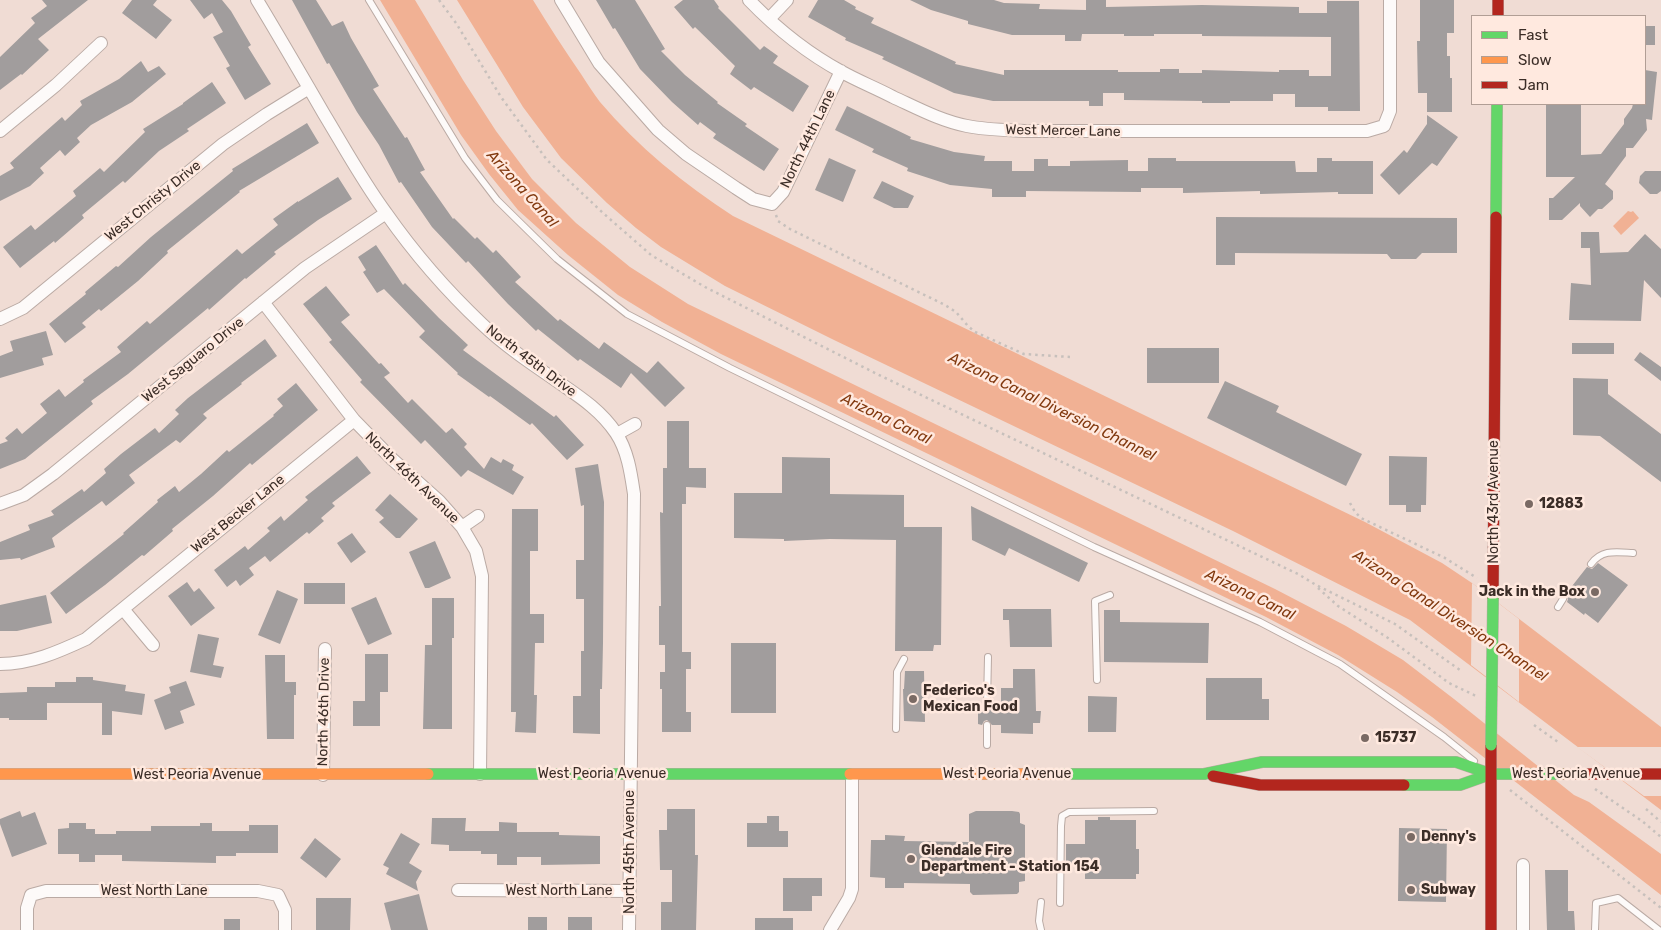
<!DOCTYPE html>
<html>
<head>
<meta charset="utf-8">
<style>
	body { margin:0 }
	#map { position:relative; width:1661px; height:930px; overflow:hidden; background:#f0dcd4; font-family:Rubik,sans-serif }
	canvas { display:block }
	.legend { position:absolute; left:1471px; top:15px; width:175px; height:90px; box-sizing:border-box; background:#ffe9df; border:1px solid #b19e95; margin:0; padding:6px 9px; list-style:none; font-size:15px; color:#3b2d27 }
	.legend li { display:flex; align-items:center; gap:10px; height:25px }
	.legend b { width:25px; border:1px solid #b19e95 }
</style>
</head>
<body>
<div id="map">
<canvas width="1661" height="930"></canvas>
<ul class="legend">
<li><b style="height:6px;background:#63d668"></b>Fast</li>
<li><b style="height:6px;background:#ff974d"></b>Slow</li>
<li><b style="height:6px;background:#b3261e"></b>Jam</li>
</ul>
</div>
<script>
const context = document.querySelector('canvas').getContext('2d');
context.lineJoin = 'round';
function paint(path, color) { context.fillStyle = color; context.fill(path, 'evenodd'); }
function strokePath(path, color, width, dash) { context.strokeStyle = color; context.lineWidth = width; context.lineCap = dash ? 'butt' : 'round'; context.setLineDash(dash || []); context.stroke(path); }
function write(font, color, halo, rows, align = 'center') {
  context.font = font + ' Rubik,sans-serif'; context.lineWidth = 5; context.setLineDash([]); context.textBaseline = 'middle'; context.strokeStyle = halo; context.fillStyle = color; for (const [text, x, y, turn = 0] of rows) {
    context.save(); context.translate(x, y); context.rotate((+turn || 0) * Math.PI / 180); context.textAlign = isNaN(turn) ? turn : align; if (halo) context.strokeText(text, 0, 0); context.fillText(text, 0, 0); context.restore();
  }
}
const water = new Path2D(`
	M380 0H415L463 80 496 131 532 179 576 223 630 267 688 304 1275 589 1346 626 1403 660 1454 699 1574 795 1589 802 1661 854V895L1432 717 1397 692 1338 655 1266 617 721 354 662 322 618 295 568 255 518 210 489 174 461 135Z
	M457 0H533C548 25 564 49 581 74 587 83 593 93 600 102 638 147 684 184 733 216L1365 522 1442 563 1472 583 1661 727V810L1410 620 1233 531 834 340 725 286 661 247 636 228 607 203 561 158 523 107Z
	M1628 211 1631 212 1633 211 1639 218 1621 235 1613 226Z`);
const pier = new Path2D(`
	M1472 583 1519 619V702L1471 665Z
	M1577 747H1661V796H1644Z`);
const building = new Path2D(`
	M42 0H88L38 39 49 50 22 75 21 74 0 90V57L35 23 31 18 47 6Z
	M132 0H157L153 5 172 20 156 39 122 13Z
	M190 0H222L231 11 251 45 248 47 271 84 245 100 226 68 230 66 213 37 223 32 212 13 204 19Z
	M292 0H316L332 26 343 21 351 38 379 86 373 89 405 138 407 137 425 170 420 172 453 219 454 218 475 239 477 237 493 253 496 250 521 277 515 282 558 321 560 319 599 349 604 342 647 373 658 361 685 388 665 407 631 373 621 388 580 359 578 361 538 329 536 331 508 304 468 261 466 263 432 227 401 182 399 183 379 145 357 112 329 63 327 64Z
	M596 0H635L665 49 661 51 685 75 718 102 717 103 747 124 745 126 779 149 764 171 713 138 716 134 700 122 698 125 672 102 640 69 615 28 613 29Z
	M683 0H714L719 7 718 8 760 50 764 46 778 56 773 63 809 86 793 112 754 87 751 90 730 74 735 66 695 27 693 29 674 7Z
	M818 0H844L856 7 855 9 874 18 871 23 956 62 955 64 1004 75V70H1118V72H1160V69H1179V73H1202V70L1279 72V70H1309V76H1331V37L1202 36V34H1154V36H1124V34H1082L1081 41H1065V35H1012L968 24V21L931 10 910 0H994L1004 3 1040 4 1039 9 1086 10V0H1106V7L1202 5 1299 7V13H1327V1H1359L1360 111H1328V107H1295V94H1273V101H1230V103H1202V101L1124 100V93H1103V106H1089V101H993L954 93 882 59 884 57 845 40 846 38 808 17Z
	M1420 0H1454V33H1447V56H1450V78H1452V112H1427V93H1418L1417 41H1420Z
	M1645 26H1655V45H1645Z
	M141 61 148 72 159 66 166 74 132 102 91 125 77 138 80 142 65 156 60 150 40 168 44 173 30 186 0 201V176L14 168 10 163 62 117 65 121 82 105 80 101 119 79Z
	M1645 70 1657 72 1652 120 1646 119 1647 130 1633 148H1626V156L1605 184 1613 191V199L1602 209H1598L1590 217 1580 206V203L1562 220H1549V198H1553L1575 177H1546V105H1581V155L1601 154 1624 124V119L1632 108 1633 104H1645Z
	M212 82 226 103 187 129 189 131 159 151 125 183 123 181 82 215 84 218 55 243 54 241 20 268 3 247 31 225 35 230 76 196 73 191 100 168 104 172 145 132 143 129 183 104V103Z
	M847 106 911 137 910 139 954 152 985 156 984 161H1012V171H1034V159H1048V166H1070V161L1128 160V171H1148V158H1176V161H1295L1296 172H1317V158H1332V161H1373V194H1338V192L1260 194V191L1183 193V188H1141V192L1026 191V197H992V189L950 185 907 171 908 168 872 152 874 149 835 130Z
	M1427 115 1458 137 1437 166 1432 163 1399 195 1380 175 1404 150 1407 153 1427 124Z
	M307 123 319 143 239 191 240 192 167 251 168 253 138 281 101 311 99 309 82 323 86 327 65 343 49 324 86 294 85 292 116 266 118 267 151 237 233 171 232 169Z
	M829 158 856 170 843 202 815 190Z
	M1645 171H1661V191L1657 194H1650L1639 183 1640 176Z
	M338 177 352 199 318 220 274 252 276 254 246 279 245 278 209 310 208 308 128 374 91 401 93 404 25 459 0 469V444L8 441 5 438 17 428 22 434 47 413 40 404 59 389 65 397 84 382 83 380 121 352 117 347 147 321 150 324 237 249 242 254 278 225 273 219 298 201V202Z
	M882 181 914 196 908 208H894L873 198Z
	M1216 217 1457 218V253H1422L1416 259H1391L1387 254 1235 253V265H1216Z
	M1581 232H1599L1600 253 1628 252 1645 234 1661 249V298L1644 280 1641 321 1569 320 1571 283 1591 285 1590 248H1581Z
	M376 245 403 285 405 283 439 318 468 345 463 350 554 417 556 415 584 445 567 460 532 423 530 425 490 396 489 397 457 374 458 373 419 337 425 331 384 289 377 293 363 272 366 270 358 257Z
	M326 286 350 315 341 322 379 364 381 363 390 373 384 377 408 403 412 399 446 433 452 428 467 444 464 447 484 469 491 457 501 463 503 459 514 465 512 470 524 477 513 495 468 470 461 477 425 440 421 444 360 382 362 380 329 342 332 340 303 304Z
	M46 331 53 355 42 358 44 365 0 378V356L13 351 10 341Z
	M265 339 277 356 241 383 242 384 203 414 207 418 180 443 176 440 129 475 135 483 106 506 102 501 52 538 55 547 21 560 20 558 0 560V542L30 530 28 525 54 515 51 511 82 489 84 492 106 473 104 469 121 454 155 428 159 433 179 414 175 410 188 398Z
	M1572 343H1614V354H1572Z
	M1147 348H1219V383H1147Z
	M1640 352 1661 367V381L1634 360Z
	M1573 378 1608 379V394L1661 434V482L1600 436 1573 435Z
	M1225 381 1279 406 1276 412 1362 454 1346 486 1207 418Z
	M296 383 318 410 252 465 250 463 213 496 172 529 173 531 144 556 142 555 105 585 66 614 50 593 124 534 123 533 158 502 157 500 175 486 179 492 201 474 227 450 229 452 274 416 273 415 283 406 277 399Z
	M667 421H689V468H706V488L686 487V504H682V652H691V669H686V712H691V732H662V689H660V672H665V645H659V606H661L660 512 663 513V468H667Z
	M357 456 371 473 332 503 335 506 321 518 324 521 309 534 307 532 270 562 265 556 249 568 254 575 240 586 236 580 227 587 214 570 245 546 248 550 270 531 267 528 281 516 284 521 308 500 305 497Z
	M1389 456 1427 457 1426 505H1421V512H1406V505H1389Z
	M782 457 830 458V494L904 495V527H942L941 645H934L933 651H895L896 540 830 539 784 541V539L734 538V493H782Z
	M598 464 604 502 603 643 602 689H600V734L573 733V696H581V651H584V599H576V560H584V505L581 506 575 468Z
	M390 494 418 519 400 538H396L379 522 384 518 375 510Z
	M971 506 1088 563 1079 582 1009 548 1005 556 972 540Z
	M512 509H538V551H530V614H544V643H535L534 695H537L536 733 515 732 516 712H511Z
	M352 533 366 552 351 563 337 543Z
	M435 541 451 578 429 588H425L409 552Z
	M1598 563 1628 585 1598 623 1585 613 1584 615 1567 602 1568 599 1565 595 1587 567 1592 569Z
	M187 582 194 592 199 588 215 608 191 626 168 596Z
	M304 583H345V604H304Z
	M277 590 298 599 280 644 258 635Z
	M46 595 52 623 17 631H0V605Z
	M376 597 392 634 368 645 351 608Z
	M432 598H454V638H452V729H423L425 645H432Z
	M1003 609H1051L1052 647H1010L1009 620H1003Z
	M1104 610H1120V622L1209 623 1208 663 1104 662Z
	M198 634 219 638 213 665 224 667 221 678 190 672Z
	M731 643H776V713H731Z
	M365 654H388V692H380V726H353V701H365Z
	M265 655H285V682H296V695H294V739H267Z
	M1013 669H1035L1036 711H1041L1040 723H1033V734L1001 733V725H992L987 720 984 721 982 725 978 724V704H982L984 708 987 709 991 707 992 704H1001V688H1013Z
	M905 671H924L925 722 904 721 903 689H904Z
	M76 677H93V680L126 685 125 691 145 694 142 715 112 711V735H102V703H47V720H9V718H0V693L27 692V687H55V682H76Z
	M1206 678H1262V699H1269V720H1206Z
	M186 681 195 705 180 711 184 723 165 730 154 700 171 693 169 687Z
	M1088 696 1117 697 1116 732H1088Z
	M667 809H695V855H698L696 930H661V902H672V870H660L659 830H667Z
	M20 811 22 817 35 812 47 844 12 857 0 824V819Z
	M976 811H1012L1019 812 1020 814V823L1025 825V881L1019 882V892L1017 894 973 895 970 892V884L904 883V888H885V878L870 877 871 840H885V835L905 836 904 841 969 842V814Z
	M767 816H779V831H788V847H747V823H767Z
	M1098 817H1110V820H1136V849H1139V874H1136V879H1085V865H1066V844H1085V820H1098Z
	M432 818H466L465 831H499V822L517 823V832H559V835L600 836V864L541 865V857H517V865H497V854H481V851H449V845L431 844Z
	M69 823H86V829H95V834H116V831H151V826H200V823H212V831H249V825H278V853H236V856H216V863L122 861V855H95V862H79V854H58V829L69 828Z
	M1399 828 1447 829 1446 902 1398 901Z
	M401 833 420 844 409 863 422 871 416 882 418 891 386 874 389 868 383 865Z
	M315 838 341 859 326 878 300 858Z
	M1545 870H1568V911H1574L1575 930H1547Z
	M783 878H822V896H812V911H783Z
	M419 894 428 930H391L384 903Z
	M316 898H351L350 930H316Z
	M528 917H547V930H528Z
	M568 917H592V930H568Z
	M755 918H793V930H755Z
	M224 919H240V930H224Z`);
const path = new Path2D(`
	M439 0 456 23 501 97 547 160 603 213 651 255 705 287 881 376 1298 574 1316 585 1395 624 1460 670
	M776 215 778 221 790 229 945 305 956 312 968 326 975 332 1024 354 1070 357
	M1350 503 1355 512 1361 518 1445 558 1477 578
	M1318 588 1338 606 1388 638 1449 683 1476 696
	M1534 725 1558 742
	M1595 789 1642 821 1661 837
	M1510 790 1661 908
	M1646 809 1661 822`);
const lane = new Path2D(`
	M369 0 465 158 497 200 557 259 627 314 730 368 1094 547 1260 622 1340 664 1444 737 1474 761
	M1591 564C1602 549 1616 552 1633 553
	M1558 607 1563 599
	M1097 680 1095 601 1110 595
	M987 704 988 657
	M896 729 897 672 904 659
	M987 745V725
	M1060 903 1061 826 1062 816 1069 812 1154 811
	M1041 930 1039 921 1041 902
	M1595 930 1596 903 1618 898 1659 930`);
const street = new Path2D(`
	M257 0C280 38 302 76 324 114 344 147 363 182 386 213 414 253 447 291 482 324 504 345 529 362 554 379 577 395 600 409 616 433 628 451 631 474 634 494L629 930
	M561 0 599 63 658 130 686 154 736 188 753 199 772 204 783 192 841 71
	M749 0C776 28 807 53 842 72 858 81 876 88 893 97 917 108 941 121 967 126 987 130 1007 130 1027 131H1367L1384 126 1390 111V0
	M769 19 787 0
	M0 131 56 85 101 43
	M263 302 354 420 392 459 439 501 462 527 476 551 482 576 480 774
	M0 319 23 308 223 144 267 114 309 88
	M617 434 635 424
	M0 504 24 495 53 474 305 268 386 213
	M462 527 478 516
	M123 609 153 645
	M0 664C31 664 58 652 86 639L354 420
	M323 775 325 649
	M458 890 629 891
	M27 930V908L31 895 46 891H258L278 895 285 910V930
	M830 930 849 898 852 889V775
	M1523 930V865`);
const fast = new Path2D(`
	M1496 217 1497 104
	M428 774H850
	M1056 774H1204L1262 762H1456L1491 774
	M1404 785H1460L1491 774H1564`);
const slow = new Path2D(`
	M0 774H428
	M850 774H1056`);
const jam = new Path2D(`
	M1498 0V16
	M1493 599 1496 217
	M1491 745V930
	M1213 776 1260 785H1404`);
const fastBridge = new Path2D(`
	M1491 745 1493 599`);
const jamBridge = new Path2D(`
	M1564 774H1661`);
const markers = [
	[1529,504,5,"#7a6a64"],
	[1595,592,5,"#7a6a64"],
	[913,699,5,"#7a6a64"],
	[1365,738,5,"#7a6a64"],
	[1411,837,5,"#7a6a64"],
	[911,859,5,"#7a6a64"],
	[1411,890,5,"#7a6a64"]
];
const streetNames = [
	["West Mercer Lane",1063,131,1],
	["North 44th Lane",808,139,-64],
	["West Christy Drive",153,201,-39],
	["West Saguaro Drive",193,360,-39],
	["North 45th Drive",531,361,37],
	["North 46th Avenue",412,478,44],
	["North 43rd Avenue",1494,502,-90],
	["West Becker Lane",238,514,-39],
	["North 46th Drive",324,712,-89],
	["West Peoria Avenue",602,774],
	["West Peoria Avenue",1007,774],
	["West Peoria Avenue",1576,774],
	["West Peoria Avenue",197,775],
	["North 45th Avenue",630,852,-90],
	["West North Lane",154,891],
	["West North Lane",559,891]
];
const poiNames = [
	["12883",1539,504],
	["Jack in the Box",1585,592,"right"],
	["Federico's",923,691],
	["Mexican Food",923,707],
	["15737",1375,738],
	["Denny's",1421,837],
	["Glendale Fire",921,851],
	["Department - Station 154",921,867],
	["Subway",1421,890]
];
const waterNames = [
	["Arizona Canal",522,189,48],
	["Arizona Canal Diversion Channel",1052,407,26],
	["Arizona Canal",886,419,26],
	["Arizona Canal",1250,595,26],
	["Arizona Canal Diversion Channel",1450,616,33]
];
paint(water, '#f1b194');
paint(pier, '#f0dcd4');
paint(building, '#a19d9d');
strokePath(lane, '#baaaa4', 8);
strokePath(street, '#baaaa4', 14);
strokePath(fast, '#baaaa4', 12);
strokePath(slow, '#baaaa4', 12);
strokePath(jam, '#baaaa4', 12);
strokePath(path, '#c7c0bc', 2.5, [2.5, 4]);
strokePath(lane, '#fdfaf9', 6);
strokePath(street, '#fdfaf9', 12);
strokePath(fast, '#63d668', 11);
strokePath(slow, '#ff974d', 11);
strokePath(jam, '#b3261e', 11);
strokePath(fastBridge, '#baaaa4', 12, []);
strokePath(jamBridge, '#baaaa4', 12, []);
strokePath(fastBridge, '#63d668', 11);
strokePath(jamBridge, '#b3261e', 11);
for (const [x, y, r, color] of markers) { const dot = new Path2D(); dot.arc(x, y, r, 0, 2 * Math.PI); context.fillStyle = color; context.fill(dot); strokePath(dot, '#ffe9df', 2); }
write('14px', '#3b2d27', '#ffe9df', streetNames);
write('bold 14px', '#3b2d27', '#ffe9df', poiNames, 'left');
write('italic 15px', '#82390f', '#ffe9df', waterNames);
</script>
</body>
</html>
